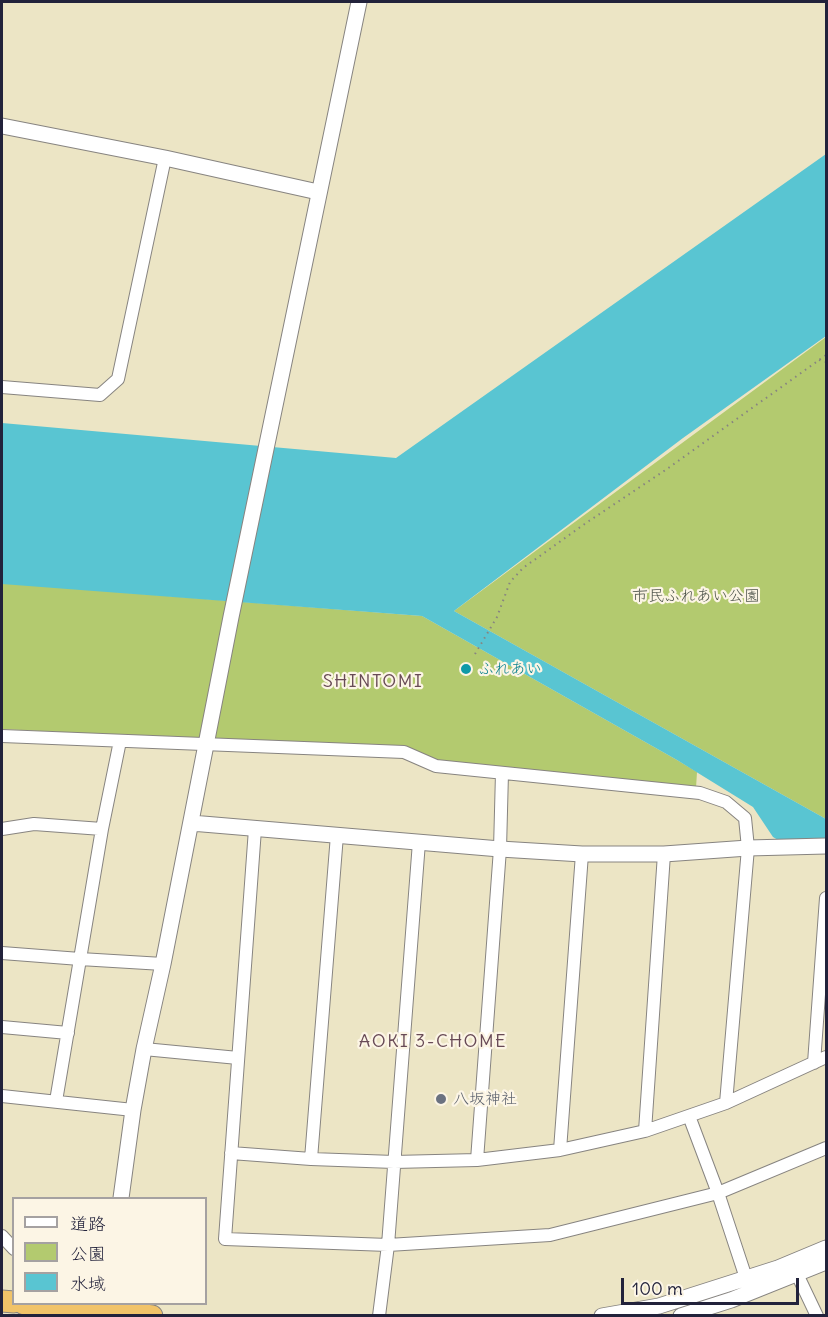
<!DOCTYPE html>
<html>
<head>
<meta charset="utf-8">
<style>
	body { margin:0 }
	#map { position:relative; width:828px; height:1317px; overflow:hidden; background:#ece5c5; font-family:Delius,"Klee One",sans-serif }
	canvas { display:block }
	.frame { position:absolute; inset:0; border:3px solid #22223b; pointer-events:none }
	.legend { position:absolute; left:12px; top:1197px; width:195px; height:108px; box-sizing:border-box; background:#fcf5e5; border:2px solid #a5a1a1; margin:0; padding:8px 10px; list-style:none; font-size:18px; color:#22223b }
	.legend li { display:flex; align-items:center; gap:12px; height:30px }
	.legend b { width:30px; border:2px solid #a5a1a1 }
	.scale { position:absolute; left:621px; top:1278px; width:178px; height:27px; box-sizing:border-box; border:3px solid #22223b; border-top:0; padding-left:8px; font-size:18px; line-height:21px; white-space:nowrap; color:#22223b; -webkit-text-stroke:4px #fcf5e5; paint-order:stroke }
</style>
</head>
<body>
<div id="map">
<canvas width="828" height="1317"></canvas>
<div class="frame"></div>
<ul class="legend">
<li><b style="height:8px;background:#fff"></b>道路</li>
<li><b style="height:16px;background:#b3ca6f"></b>公園</li>
<li><b style="height:16px;background:#59c5d2"></b>水域</li>
</ul>
<div class="scale">100 m</div>
</div>
<script>
const context = document.querySelector('canvas').getContext('2d');
context.lineJoin = 'round';
function paint(path, color) { context.fillStyle = color; context.fill(path, 'evenodd'); }
function strokePath(path, color, width, dash) { context.strokeStyle = color; context.lineWidth = width; context.lineCap = dash ? 'butt' : 'round'; context.setLineDash(dash || []); context.stroke(path); }
function write(font, color, halo, rows, align = 'center') {
  context.font = font + ' Delius,"Klee One",sans-serif'; context.lineWidth = 4.5; context.setLineDash([]); context.textBaseline = 'middle'; context.strokeStyle = halo; context.fillStyle = color; for (const [text, x, y, turn = 0] of rows) {
    context.save(); context.translate(x, y); context.rotate((+turn || 0) * Math.PI / 180); context.textAlign = isNaN(turn) ? turn : align; if (halo) context.strokeText(text, 0, 0); context.fillText(text, 0, 0); context.restore();
  }
}
const green = new Path2D(`
	M826 337V819L454 611Z
	M2 583 422 616 677 760 697 772 696 788 437 762 404 750 2 729Z`);
const water = new Path2D(`
	M826 154V336L683 438 454 611 826 819V841L783 843 773 837 753 807 677 760 422 616 2 584V423L396 458Z`);
const path = new Path2D(`
	M819 360 826 362
	M475 654 497 617 510 582 523 568 586 523 667 469 826 355`);
const minor = new Path2D(`
	M2 387 100 395 118 379 165 158
	M2 736 404 752 436 766 700 793 726 802 745 818 748 848 726 1103
	M502 773 500 849 477 1160 560 1150 645 1131 726 1103 826 1057
	M2 829 34 824 102 829
	M255 829 225 1239 388 1245 550 1235 718 1193 826 1148
	M2 953 80 959 163 964
	M2 1027 68 1033
	M144 1049 238 1058
	M814 1063 826 898
	M2 1096 133 1110
	M56 1101 102 829 120 741
	M689 1116 718 1193 746 1278
	M645 1131 664 854
	M560 1150 582 854
	M231 1153 311 1159 394 1162 477 1160
	M311 1159 337 835
	M2 1236 14 1249
	M797 1274 817 1316
	M379 1316 388 1245 419 842`);
const tertiary = new Path2D(`
	M2 126 165 158 318 192
	M191 823 500 849 582 854H664L748 848 826 846
	M121 1198 133 1110 144 1049 163 964 231 617 359 2
	M602 1316 659 1306 778 1268 826 1248
	M681 1316 731 1300 826 1262`);
const trunk = new Path2D(`
	M2 1301 14 1302
	M24 1304 106 1310 152 1316`);
const markers = [
	[466,669,6,"#0f9aa8"],
	[441,1099,6,"#6b7280"]
];
const parkNames = [
	["市民ふれあい公園",696,596]
];
const cultureNames = [
	["ふれあい",478,669]
];
const worshipNames = [
	["八坂神社",453,1099]
];
const neighbourhoodNames = [
	["SHINTOMI",373,682],
	["AOKI 3-CHOME",433,1042]
];
paint(green, '#b3ca6f');
paint(water, '#59c5d2');
strokePath(minor, '#878480', 14);
strokePath(tertiary, '#878480', 17);
strokePath(trunk, '#878480', 23);
strokePath(path, '#878480', 2, [1.5, 4.5]);
strokePath(minor, '#fff', 12);
strokePath(tertiary, '#fff', 15);
strokePath(trunk, '#f1c369', 21);
for (const [x, y, r, color] of markers) { const dot = new Path2D(); dot.arc(x, y, r, 0, 2 * Math.PI); context.fillStyle = color; context.fill(dot); strokePath(dot, '#fcf5e5', 2); }
write('16px', '#4e544b', '#fcf5e5', parkNames);
write('16px', '#0d838f', '#fcf5e5', cultureNames, 'left');
write('16px', '#5b616d', '#fcf5e5', worshipNames, 'left');
context.letterSpacing = '1.5px';
write('18px', '#684a56', '#fcf5e5', neighbourhoodNames);
context.letterSpacing = '0px';
</script>
</body>
</html>
